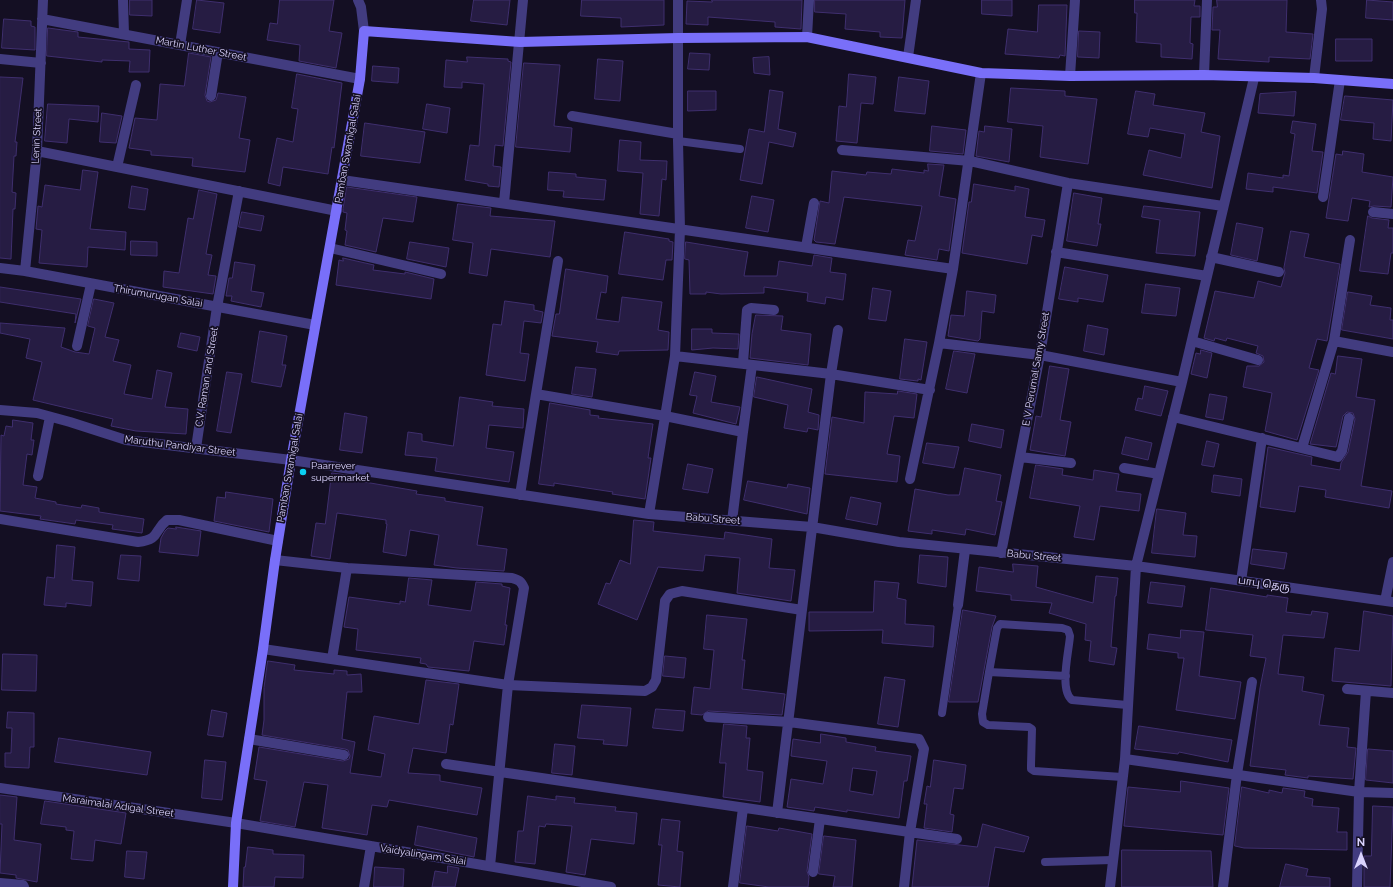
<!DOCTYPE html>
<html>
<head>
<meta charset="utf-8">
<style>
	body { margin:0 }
	#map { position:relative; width:1393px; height:887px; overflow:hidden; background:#140f23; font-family:Raleway,sans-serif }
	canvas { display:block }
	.north { position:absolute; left:1341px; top:835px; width:40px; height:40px; -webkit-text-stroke:3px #140f23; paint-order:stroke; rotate:0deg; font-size:11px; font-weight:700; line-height:16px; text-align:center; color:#dad3fd }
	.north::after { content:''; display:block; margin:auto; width:14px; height:18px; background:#dad3fd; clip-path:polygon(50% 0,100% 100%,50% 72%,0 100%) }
</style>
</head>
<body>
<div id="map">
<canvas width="1393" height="887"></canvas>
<div class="north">N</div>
</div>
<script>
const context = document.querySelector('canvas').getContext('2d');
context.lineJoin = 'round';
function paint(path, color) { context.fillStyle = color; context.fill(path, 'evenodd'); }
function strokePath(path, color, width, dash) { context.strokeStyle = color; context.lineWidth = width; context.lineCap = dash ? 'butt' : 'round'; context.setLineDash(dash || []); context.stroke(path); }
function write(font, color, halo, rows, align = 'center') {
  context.font = font + ' Raleway,"Noto Sans Tamil",sans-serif'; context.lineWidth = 3.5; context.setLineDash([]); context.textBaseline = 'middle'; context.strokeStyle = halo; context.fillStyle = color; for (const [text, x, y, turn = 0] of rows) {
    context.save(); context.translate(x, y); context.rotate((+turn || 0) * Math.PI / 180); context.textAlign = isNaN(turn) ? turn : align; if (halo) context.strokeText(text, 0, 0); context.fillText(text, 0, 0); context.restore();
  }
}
const building = new Path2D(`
	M130 0H152V16L130 15Z
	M197 0 224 3 220 33 193 29Z
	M280 0H334L329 31 342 33 336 68 299 61 300 45 267 40 270 23 277 24Z
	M474 0H510L507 25 471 21Z
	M582 0H664V25L621 27V18L581 16Z
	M712 0H802L801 29 775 27V22L708 17V25L686 24 687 1 712 2Z
	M815 0H905L902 38 880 37V32L845 29 846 14 815 12Z
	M982 0H1012V16L982 14Z
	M1135 0H1195L1194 6H1200V17H1191L1190 43 1193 44 1192 59 1161 57V44L1136 42 1137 13H1135Z
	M1217 0H1287L1286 32 1313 34 1310 59 1269 57V62L1218 59 1220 30H1212L1213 7H1217Z
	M1367 0 1393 2V20L1366 18Z
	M1039 5H1067L1065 56 1060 55 1059 58 1005 54 1008 29 1037 32Z
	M4 19 31 21V26L35 27V50L2 48Z
	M48 28 78 32V37L129 42V49L150 50 149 72H129L130 61 102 60V62L47 56Z
	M1079 31 1100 32 1099 58 1078 57Z
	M1336 39H1372V61H1336Z
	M189 53 211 57 205 95 207 101 210 102 216 100 218 93 246 97 239 138 250 140 245 172 192 166 193 158 151 155V151L129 148 135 118 157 120 160 84 184 86Z
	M690 53 710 54 709 70 688 69Z
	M467 57 508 59V61L511 62 503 146 495 145 493 166 501 167 499 187 488 186V184L465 180 470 145 479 146 484 84 462 82V88L444 87 446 60 467 62Z
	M769 57 770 75 754 73 753 58Z
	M598 59 623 61 620 101 595 99Z
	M524 63 560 65 554 126 572 128 570 152 516 147Z
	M373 66 399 68 398 83 372 81Z
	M297 74 342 83 334 148 332 147 328 174 283 167 280 186 268 183 277 138 293 142 298 109 292 108Z
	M849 74 876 77 873 104 861 103 857 143 836 141 839 106 846 107Z
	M0 77 23 78 15 142H17L16 156H14L12 192 16 193 15 209H13L11 259 0 258Z
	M899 77 929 81 925 114 895 111Z
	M1011 88 1065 91V96L1097 99 1088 164 1040 157 1043 126 1008 122Z
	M770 90 783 92 778 129 796 133 793 147 769 142 762 184 740 180 749 129 764 132Z
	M688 91H716V110L688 111Z
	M1136 91 1155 94 1153 105 1205 113 1201 132 1220 136 1212 188 1143 175 1149 150 1181 158 1185 134 1150 128 1148 137 1128 134Z
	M1296 92 1294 116 1258 113 1260 94Z
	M1345 96 1393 100 1391 141 1373 139 1374 123 1341 120Z
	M48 104 99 106 98 122 69 119 67 143 45 141Z
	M427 104 450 108 447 133 423 129Z
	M102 113 122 116 116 143 100 142Z
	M1293 121 1316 124 1312 151 1323 152 1317 193 1273 187V192L1246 189 1248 173 1283 178V175L1289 176 1295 134 1291 133Z
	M365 123 425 132 420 163 361 156Z
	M932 126 966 130 963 154 930 151Z
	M985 126 1012 129 1009 162 976 156 979 131 984 132Z
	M620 140 641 142 640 160 667 161 666 180 662 179 659 216 640 214 643 173 618 171Z
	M1343 151 1364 154 1362 172 1393 177 1391 207 1374 206 1369 207 1370 201 1352 198 1348 221 1326 218 1336 154 1342 155Z
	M928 164 944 165 939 196 956 199 949 251 939 249 937 260 905 255 908 240 915 241 922 206 844 197 835 244 816 242 814 240 820 201 829 203 832 171 866 175 867 172 891 174 892 169 924 173V170L928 171Z
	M83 170 98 172 90 229 126 232 125 250 88 247 87 267 39 263 42 230 36 229 38 206 42 207 45 185 80 190Z
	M549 172 576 174V177L606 180 604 200 563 197 564 191 548 190Z
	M974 184 1015 191V186L1029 189 1025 217 1045 220 1042 237 1032 235 1027 264 962 253 969 202H971Z
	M132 186 148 189 145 210 129 208Z
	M347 187 417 197 413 222 383 218 376 252 345 245 347 231 345 230 347 213 343 212V209Z
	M199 190 217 194 206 254 212 255 208 275 216 276 213 294 163 287 164 271 179 273 188 218 193 219Z
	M1074 193 1102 198 1098 224H1101L1097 246 1067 241Z
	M752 196 774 200 768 232 746 228Z
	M458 204 491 208 490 216 555 221 550 257 491 249 487 276 469 273 473 243 453 240Z
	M1144 206 1200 212 1195 256 1156 253 1160 220 1142 217Z
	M242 212 264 216 261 231 239 227Z
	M1368 216 1372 218 1389 220 1388 228H1393V253H1391L1388 274 1360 271Z
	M1237 223 1263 228 1257 261 1231 255Z
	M1291 231 1309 234 1304 257 1340 264 1327 341 1317 339 1309 368 1319 370 1297 440 1265 431 1272 393 1243 387 1247 366H1259L1264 362 1263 356 1256 353 1258 346 1227 338 1226 341 1215 338 1214 341 1204 338 1215 291 1254 298 1258 281 1281 287 1285 273 1284 268Z
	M625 232 669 239V241L673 242 672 260H666L663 280 619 274Z
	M131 241 157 242V256L131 255Z
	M410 242 449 248 446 267 407 259Z
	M686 242 748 252 744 276H777L779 261 812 266 814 255 832 258 830 272 846 274 843 300 826 297 825 304 807 301 808 293 764 287V293L721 294 706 292V294H690L689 260 685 259Z
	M343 258 374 265 373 270 405 274V272L434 279 431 299 336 285 339 260 343 261Z
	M235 262 255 265 251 291 264 293 261 307 231 301 232 296H226L229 278H232Z
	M1065 267 1108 275 1103 302 1078 298V302L1059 299Z
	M566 269 608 276 606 293 601 292 596 319 619 322 622 297 662 302 658 330 669 332 668 350 619 351 618 355 596 352 598 342 552 336 556 314H559Z
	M1146 284 1180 288 1176 316 1142 313Z
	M0 287 81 299 75 323 76 314 0 302Z
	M873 288 891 291 886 321 869 319Z
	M967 291 996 295 994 313 982 311 980 339 978 341 948 336 951 315 964 316Z
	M1348 292 1372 296 1370 305 1391 308 1390 320H1393V339L1342 330Z
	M94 299 114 303 105 337 119 340 113 361 131 365 124 394 152 399 157 370 172 373 165 407 188 409 186 434 136 431 111 426 113 419 33 400 42 362 26 358 30 339 0 333V323L65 328 61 347 75 352 89 354 95 328 88 326Z
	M505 301 534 305V310L543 312 541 323 524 321 520 353 529 354 525 381 486 375 493 324 501 325Z
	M756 315 783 316 781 330 811 334 808 365 750 358 752 334Z
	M1088 325 1108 329 1104 355 1084 351Z
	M692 329H712V333L739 334 738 349 713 348 692 350Z
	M260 331 287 336 282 365H286L281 387 252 382Z
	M181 333 200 337 197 351 178 347Z
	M905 339 927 342 921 380 918 379V381L900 379Z
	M1201 350 1212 353 1207 378 1191 374 1196 353 1200 354Z
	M954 351 975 354 967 393 946 389Z
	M1338 356 1362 359 1356 397 1375 400 1361 486 1392 491 1389 508 1325 497 1326 490 1299 486 1295 512 1260 507 1268 447 1312 457 1311 465 1340 470 1341 463 1348 452 1355 419 1353 413 1347 412 1343 416 1336 447 1310 444 1331 373 1335 374Z
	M1050 366 1069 369 1060 420 1071 422 1065 456 1030 450 1036 416 1041 417Z
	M576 367 596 369 592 397 572 394Z
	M227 372 242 374 231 433 217 431Z
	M695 372 716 376 711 402 740 407 736 424 693 413 697 396 690 395Z
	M757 377 812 389 808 412 819 415 818 430 808 428 807 432 784 428 788 405 754 397Z
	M1145 386 1168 391 1161 416 1135 410 1138 398 1142 399Z
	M898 391 917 394 914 418 894 416 887 454 900 456 897 482 825 474 832 417 864 423 865 392 897 394Z
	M1210 394 1227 397 1223 420 1206 417Z
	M460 397 493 402 492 406 524 409 523 428 489 425 486 448 514 452 509 482 435 471 437 458 405 455 408 432 422 434V441L453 446Z
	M550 403 590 410V415L599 416 598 418 653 424 648 458H651L645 499 612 494 613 492 554 483V486L539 484Z
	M345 413 367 417 362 453 340 450Z
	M13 420 33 423 31 440H34L32 455 27 454 23 485 37 487 35 498 56 502V504L81 508 82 505 99 508V512L144 519 142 533 112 529 113 525 76 520 75 524 40 519 41 516 0 511 1 435 4 436 6 426 12 427Z
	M972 424 1004 430 1001 448 969 441Z
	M1126 437 1152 443 1148 460 1122 454Z
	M1207 441 1219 444 1214 467 1202 465Z
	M927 443 959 447 954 468 923 463Z
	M688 464 713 469 708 493 683 489Z
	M1036 465 1063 469 1062 475 1093 480 1094 470 1119 474 1116 491 1141 494 1139 511 1100 506 1094 540 1074 537 1080 506 1030 498Z
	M965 468 1001 475 996 501 1002 502 995 535 966 529 965 535 932 530V534L908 531 915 489 948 495H959Z
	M332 473 354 476 353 480 417 491 416 494 445 498V501L483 507 477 545 507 549 504 571 457 568 434 565 439 535 410 530 406 556 383 552 387 524H386V520L337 513 330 559 311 556 316 523 325 524Z
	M1214 475 1242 479 1240 496 1212 492Z
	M748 481 787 488 788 484 810 488 807 514 744 500Z
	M226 492 273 499 269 532 214 521 217 497 225 498Z
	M851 497 881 503 877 525 846 519Z
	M1157 509 1186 513 1183 535 1197 536 1195 557 1152 553Z
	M634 520 654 522 653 531 724 539 725 532 772 539 769 568 795 570 791 601 737 593 740 558 705 555 703 571 658 567 637 620 598 604 606 583 610 584 620 560 630 564Z
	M176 527 201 531 198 556 159 552 161 538 165 531 168 528 176 529Z
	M57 545 75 547 72 580 93 582 91 606 66 603V607L44 605 47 577 54 578Z
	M1253 549 1287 553 1284 569 1251 564Z
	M121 555 141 556 139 581 118 579Z
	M920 555 948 557 946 587 918 583Z
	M1013 564 1038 566 1036 587 1093 603 1096 576 1118 578 1116 596H1115L1111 647 1117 648 1114 665 1089 661 1091 641 1085 640 1086 624 1049 613 1052 603 1011 600V595L976 591 979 567 1013 572Z
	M409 578 432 580 428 605 471 611 476 582 502 584V586L510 588 505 625H507L504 645 474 641 469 671 428 667 426 664 420 663 421 658 356 650 358 629 344 627 349 597 400 604V601L405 602Z
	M875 581 899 583 897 598 906 600 905 624 934 626 933 647 882 643 883 630 809 631V612H873Z
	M1151 582 1185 586 1182 607 1148 603Z
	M1211 588 1267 597V595L1288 598 1286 612 1311 615 1312 611 1328 613 1324 638 1283 635 1278 674 1304 677 1302 691 1324 695 1319 725 1349 728 1347 747 1356 748 1353 779 1308 776V778L1285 775 1286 770 1250 766 1260 688 1266 658 1250 656 1253 635 1206 630Z
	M963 610 996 616 992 627 978 702H949Z
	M1364 611 1393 616 1391 686 1332 681 1335 648 1359 651Z
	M707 615 747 619 742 660H745L742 689 785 694 782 715 708 711 702 715 691 714 694 687 710 689 714 650 704 649Z
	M1181 630 1204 632 1199 676 1241 682 1235 719 1176 710 1184 658H1178V653L1147 649 1149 634 1180 638Z
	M3 654 37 655 36 691 2 690Z
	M665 656 686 658 684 678 663 676Z
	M268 661 295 665 294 670 334 674V670L347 671V675L361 674 362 692H347L342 739 355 742 350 773 381 777 385 754 368 750 374 716 419 724 426 680 459 684 453 725 450 724 446 753 413 748 408 773 440 775V781L482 788 477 815 389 800 387 807 372 805 367 835 322 828 328 785 304 782 295 827 260 821 267 781 254 779 259 747 343 761 349 759 350 756 348 750 345 749 262 735 264 720V688Z
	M885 677 905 680 898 727 878 724Z
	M582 705 631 708 627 746 603 744 604 740 578 738Z
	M656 709 685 711 683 731 653 728Z
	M212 710 227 713 223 737 208 735Z
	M8 712 34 713V747H30L29 768 5 767V753H11L12 728H7Z
	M724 724 747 726 746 738H750L747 770 763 772 760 802 723 797 726 763H720Z
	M1139 726 1232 740 1228 762 1179 752 1178 754 1135 749Z
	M821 734 846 738V742L876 747 875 751 911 756 907 781H904L899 818 847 810V812L815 807 814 811 787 807 791 779 823 784 827 761 791 756 793 739 820 743ZM853 768 877 771 873 795 850 791Z
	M59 738 151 752 147 775 55 762Z
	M555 744 575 746 572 775 552 773Z
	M1368 749 1393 751V783L1366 780Z
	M205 760 226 762 222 800 202 798Z
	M934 760 966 765 963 789 954 788 950 814 954 815 952 832 924 828 927 804H924L927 786 930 787Z
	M1181 781 1229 788 1223 835 1124 826 1128 787 1180 792Z
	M1242 787 1269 793V790L1282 793 1283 788 1305 791 1304 797 1313 799 1312 806 1339 808 1337 832H1347V850L1244 848 1235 846Z
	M0 795 17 797 14 840 41 844 37 882 16 878V875L0 873 2 824H0Z
	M528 796 556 800V796L575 798 574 803 616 807 615 811 637 813 634 844 591 839 585 875 566 872 572 826 546 824 545 827 539 826 535 864 515 862 518 831H523Z
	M45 801 126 813 121 844 95 840 93 861 71 859 74 831 66 830V827L41 824Z
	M1373 806 1393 807 1390 887H1364V856H1371Z
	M662 819 680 821 677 851 683 852 680 887 658 885 662 845H659Z
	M983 824 1029 837 1024 852 995 847 988 887H912L917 840 977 847Z
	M418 826 477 838 474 857 415 845Z
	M747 826 778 831 779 828 812 834 807 871 809 877 808 887H769L740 883Z
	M824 836 856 840 852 887H833L835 876 819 874Z
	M248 847 273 850V854L304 855 303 878 275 877 274 887H243L244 867H245Z
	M1122 850 1211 851 1213 887H1122Z
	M127 851 147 852 144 879 125 877Z
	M1286 864 1308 869 1306 876 1330 878V887H1280Z
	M448 866 459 868 455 887H432L435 871 447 873Z
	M375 867 404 869 403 887H374Z`);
const lane = new Path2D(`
	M678 141 740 149
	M989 672 997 628 1000 624 1062 628 1068 630 1070 636C1069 651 1059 690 1072 700L1127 705
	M1066 676 989 672 982 714 983 722 988 725 1029 727 1032 729 1031 765V769L1034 771 1122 777
	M942 713 958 605
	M1045 862 1112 860`);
const street = new Path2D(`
	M123 0 124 34
	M358 0 361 7 364 31
	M42 19 360 79
	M807 37 809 0
	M180 45 187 0
	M908 57 916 0
	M0 59 41 63
	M1204 75 1207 0
	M1070 76 1075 0
	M1314 78 1322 9 1321 0
	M211 96 218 52
	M572 116 678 134
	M842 150 970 161 1068 183 1223 206
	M37 151 337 211
	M117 167 136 85
	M342 180 953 269
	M1323 197 1340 80
	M504 203 523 0
	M1373 212 1393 214
	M806 247 814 203
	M330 248 441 274
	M1056 252 1207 276
	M1211 257 1279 272
	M0 268 25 271 315 325
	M25 271 37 151 43 0
	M1192 341 1258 360
	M1334 341 1393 352
	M939 343 953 269 981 73
	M77 346 91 284
	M675 356 831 374 930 390
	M743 363 747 310 751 308 774 310
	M536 394 558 261
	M0 410 37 413 70 422 126 440 291 460 649 514 812 527 899 542 1136 566 1393 602
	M1173 417 1338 457 1342 451 1349 418
	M743 432 752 365
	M196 448 217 307 239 191
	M1302 448 1334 341 1350 240
	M1020 457 1071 463
	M1124 468 1159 474
	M38 476 50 417
	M910 479 939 343 1040 355 1182 382
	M520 495 536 394 665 416 743 432 732 521
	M649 514 675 356 680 229 678 141V0
	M0 519 138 542C161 539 153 531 167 520H179L278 541
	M1001 553 1040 355 1068 183
	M275 560 347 568 332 659
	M347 568 512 578C519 580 521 581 524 588L508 685 490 866
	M1241 581 1262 438
	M1385 601 1393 562
	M958 605 965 550
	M263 649 508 685 645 691 652 687 656 680 665 601 670 594 682 591 802 610
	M1347 689 1393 693
	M708 717 789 722 919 739 924 749 910 832 904 887
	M249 739 344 755
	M1125 759 1359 792 1393 793
	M446 764 957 839
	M0 788 236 823 611 887
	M777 813 831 374 838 330
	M813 872 820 819
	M0 883 23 885 24 887
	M364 887 371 846
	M733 887 743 808
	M1110 887 1125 759 1136 566 1182 382 1254 78
	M1223 887 1237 774 1252 682
	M1357 887 1359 792 1366 691`);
const secondary = new Path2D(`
	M233 887 236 823 263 649 275 560 291 460 360 79 364 31 520 42 678 38 807 37 981 73 1070 76 1204 75 1314 78 1393 84`);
const markers = [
	[303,472,4,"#0acff2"]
];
const streetNames = [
	["Martin Luther Street",201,49,11],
	["Lenin Street",37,136,-87],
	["Pamban Swamigal Salai",348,149,-80],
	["Thirumurugan Salai",158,296,10],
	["E V Perumal Samy Street",1036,369,-80],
	["C.V. Raman 2nd Street",207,377,-81],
	["Maruthu Pandiyar Street",180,446,7],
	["Pamban Swamigal Salai",290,468,-80],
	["Babu Street",713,519,4],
	["Babu Street",1034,556,5],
	["பாபு தெரு",1264,584,8],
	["Maraimalai Adigal Street",118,806,8],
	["Vaidyalingam Salai",423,855,9]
];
const poiNames = [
	["Paarrever",311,466],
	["supermarket",311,478]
];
paint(building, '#261c43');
strokePath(building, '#3f2f6e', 1);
strokePath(lane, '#423c80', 8);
strokePath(street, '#423c80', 10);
strokePath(secondary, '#796ff9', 10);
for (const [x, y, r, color] of markers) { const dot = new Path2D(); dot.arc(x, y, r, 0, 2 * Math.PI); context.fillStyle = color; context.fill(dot); strokePath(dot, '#140f23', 1.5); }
write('10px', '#dad3fd', '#140f23', streetNames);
write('10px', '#dad3fd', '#140f23', poiNames, 'left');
</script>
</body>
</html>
